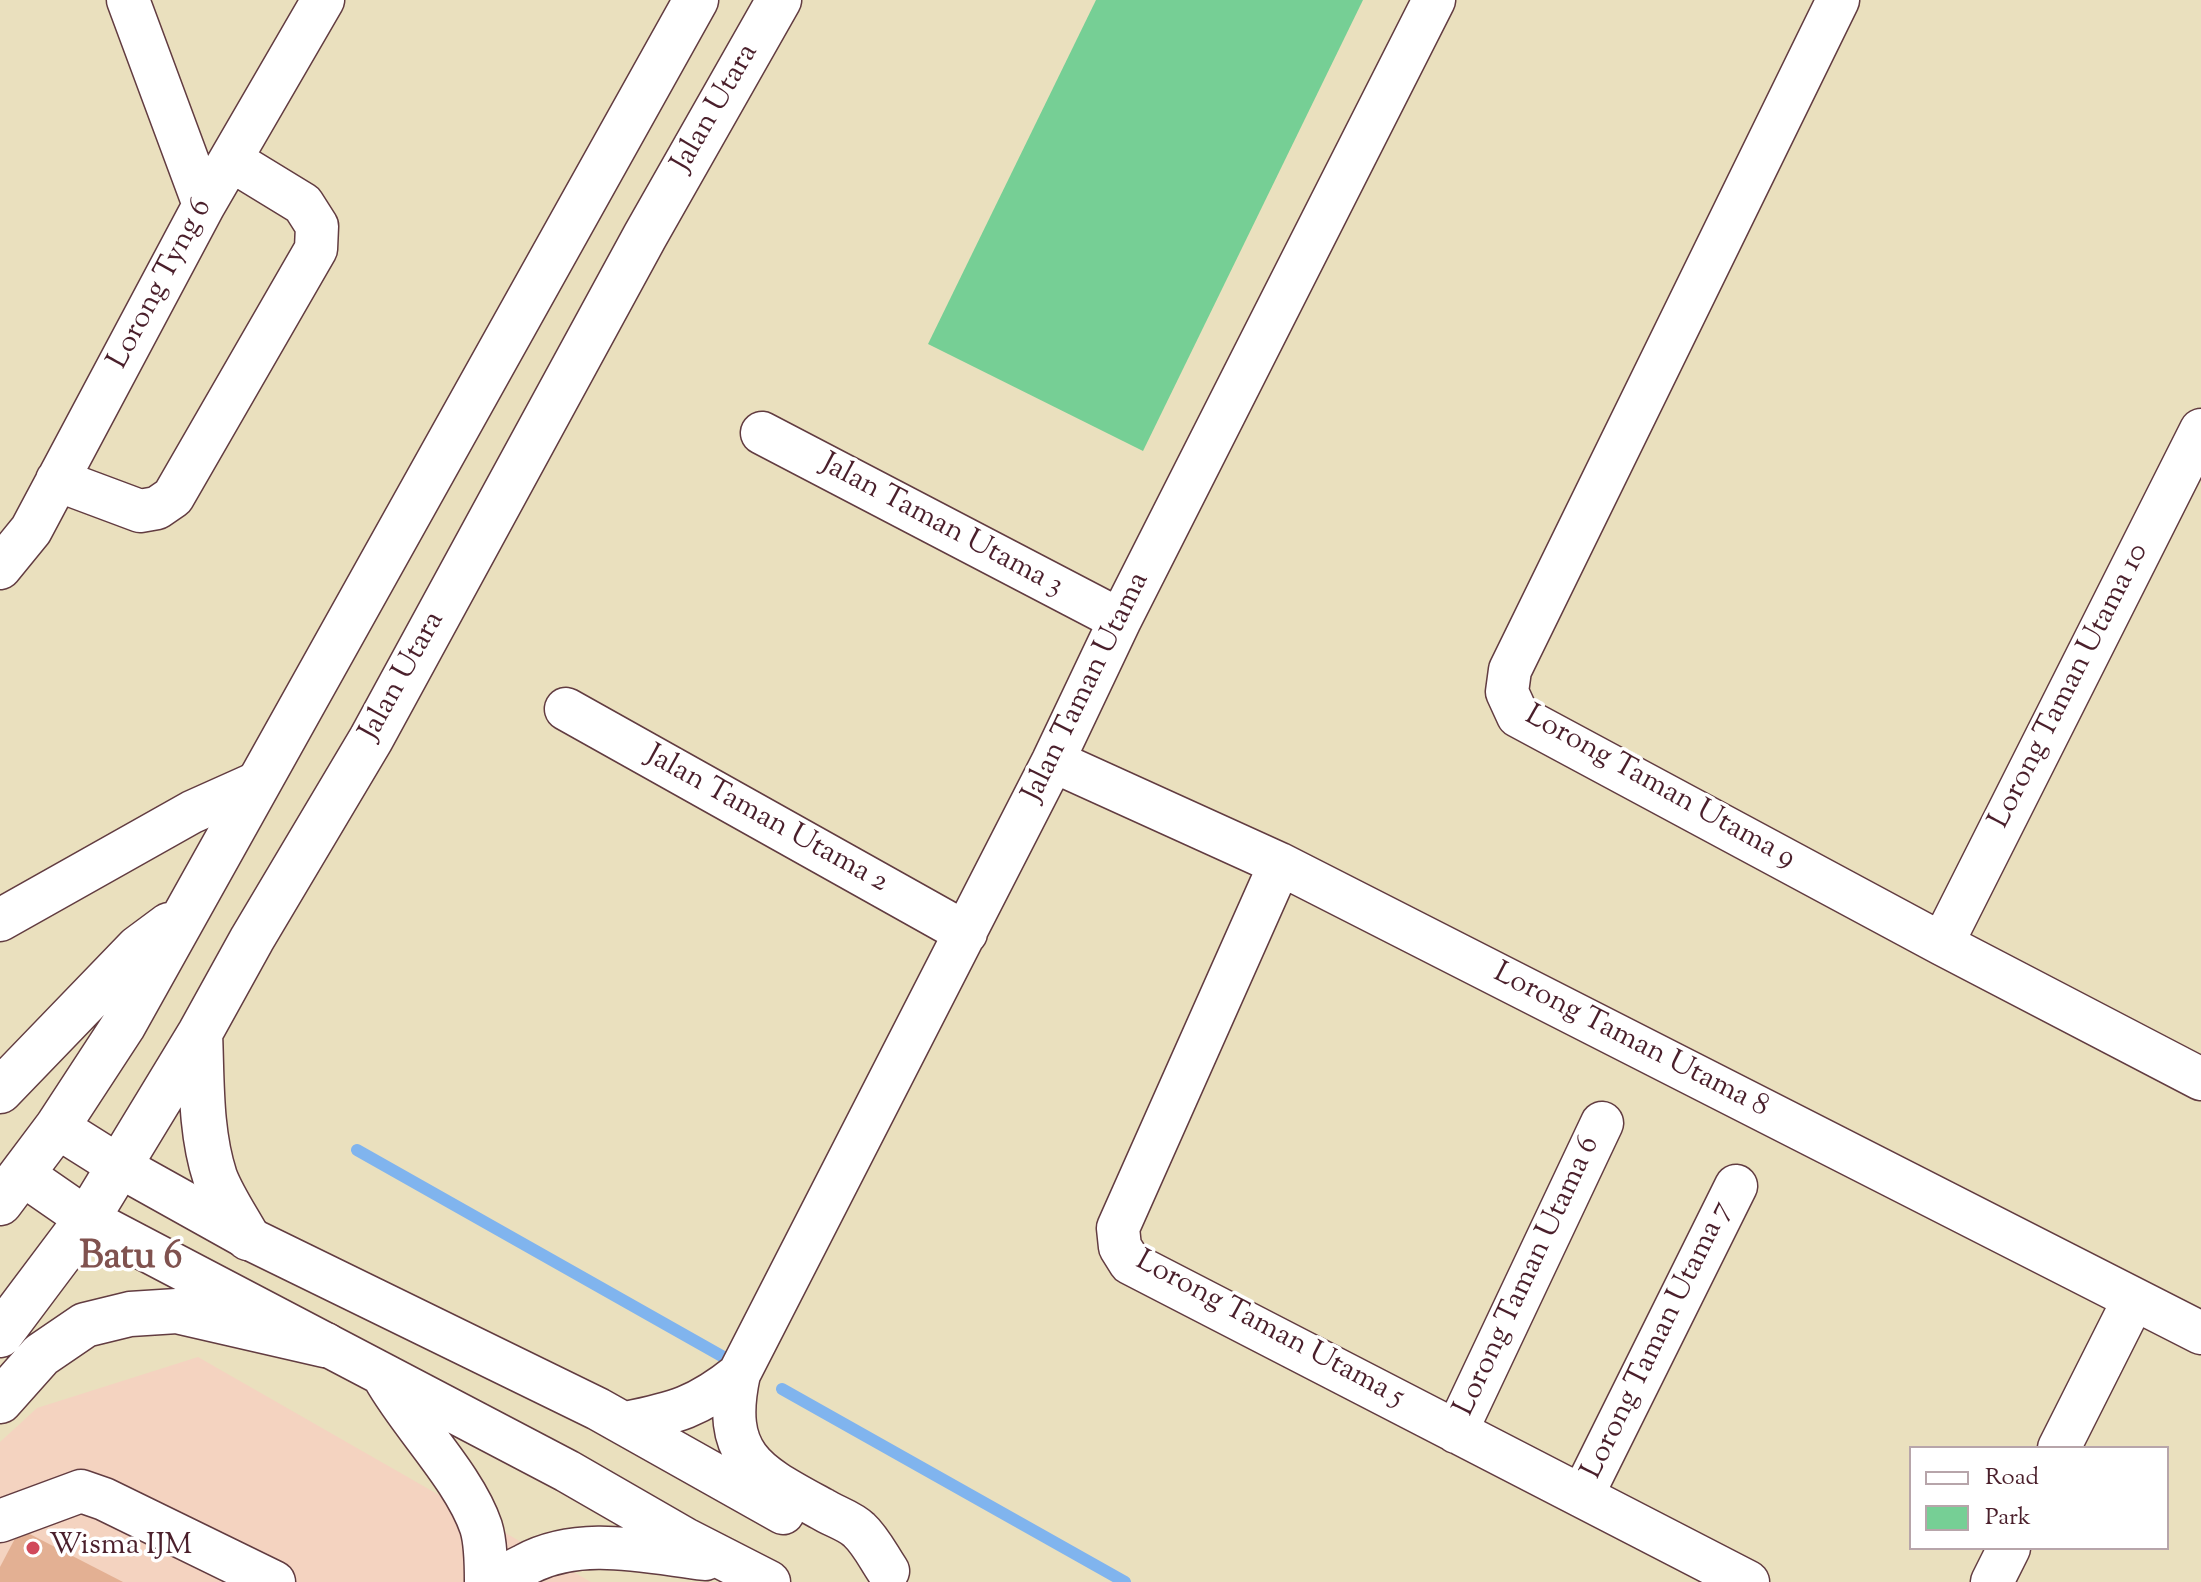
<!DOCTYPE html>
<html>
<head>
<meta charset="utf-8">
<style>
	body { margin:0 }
	#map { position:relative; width:2201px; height:1582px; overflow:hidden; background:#eae0be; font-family:"Sorts Mill Goudy",serif }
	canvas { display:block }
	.legend { position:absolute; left:1909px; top:1446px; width:260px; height:104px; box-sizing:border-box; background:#fff; border:2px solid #b7a5aa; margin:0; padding:10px 14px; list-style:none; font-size:24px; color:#4a1f2b }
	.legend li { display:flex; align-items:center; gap:16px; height:40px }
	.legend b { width:40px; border:2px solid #b7a5aa }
</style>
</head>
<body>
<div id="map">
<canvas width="2201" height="1582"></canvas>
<ul class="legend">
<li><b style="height:10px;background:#fff"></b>Road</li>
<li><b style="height:22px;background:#76cf95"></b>Park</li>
</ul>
</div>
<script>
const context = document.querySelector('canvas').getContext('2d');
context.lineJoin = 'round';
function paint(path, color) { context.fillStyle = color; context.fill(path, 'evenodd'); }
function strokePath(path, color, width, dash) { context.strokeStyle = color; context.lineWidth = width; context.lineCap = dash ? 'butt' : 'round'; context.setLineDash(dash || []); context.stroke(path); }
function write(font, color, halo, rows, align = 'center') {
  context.font = font + ' "Sorts Mill Goudy",serif'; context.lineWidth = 7; context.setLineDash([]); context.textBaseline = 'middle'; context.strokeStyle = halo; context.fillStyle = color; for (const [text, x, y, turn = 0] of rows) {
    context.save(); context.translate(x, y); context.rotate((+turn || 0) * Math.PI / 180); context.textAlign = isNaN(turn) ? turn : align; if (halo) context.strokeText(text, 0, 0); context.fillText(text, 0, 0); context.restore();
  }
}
const built = new Path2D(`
	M198 1357 591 1582H0V1442L37 1408Z`);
const green = new Path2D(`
	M1096 0H1363L1143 451 928 344Z`);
const stream = new Path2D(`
	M357 1150 727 1359
	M782 1389 1125 1582`);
const building = new Path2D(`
	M20 1529 123 1582H0V1567Z`);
const minor = new Path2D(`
	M128 0 204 205
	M1838 0 1510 670 1507 692 1518 716 1942 944 2201 1079
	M762 433 1120 620
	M57 480 140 511 157 508 173 497 316 249 317 226 303 204 231 160
	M0 568 31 530 204 205 323 0
	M566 709 966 933
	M1053 761 1280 864 2201 1333
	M1280 864 1118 1228 1120 1247 1130 1263 1748 1582
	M0 920 192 812 259 782
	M1942 944 2201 430
	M57 1127 119 1166 248 1238 598 1409 783 1513
	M22 1174 87 1219 567 1471 685 1539 769 1582
	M384 1377C411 1425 464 1477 481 1527 486 1543 486 1565 486 1582
	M625 1423C675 1413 698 1407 739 1374
	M1456 1432 1602 1123
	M2059 1448 2134 1299
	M1582 1496 1736 1186
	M0 1521 81 1491 104 1499 274 1582
	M888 1571C879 1558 871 1541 859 1530 850 1521 833 1516 822 1509 756 1473 721 1457 739 1374L1053 761 1120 620 1434 0
	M499 1582C506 1574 515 1570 525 1565 580 1535 646 1552 705 1559
	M1992 1582 2009 1548`);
const highway = new Path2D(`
	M200 1033C202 1081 200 1131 215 1177 223 1198 237 1218 248 1238
	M0 1091 138 948 169 925
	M0 1203 57 1127 123 1026 696 0
	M0 1335 87 1219 200 1033 252 939 371 739 645 236 779 0
	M0 1401 41 1355 85 1325 130 1314 177 1311 325 1345`);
const markers = [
	[33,1548,8,"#d1495b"]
];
const streetNames = [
	["Jalan Utara",717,109,-60],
	["Lorong Tyng 6",162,285,-62],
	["Jalan Taman Utama 3",941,527,28],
	["Jalan Utara",404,677,-61],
	["Lorong Taman Utama 10",2071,687,-63],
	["Jalan Taman Utama",1088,688,-64],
	["Lorong Taman Utama 9",1659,789,29],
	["Jalan Taman Utama 2",766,821,29],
	["Lorong Taman Utama 8",1630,1042,27],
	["Lorong Taman Utama 6",1529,1277,-65],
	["Lorong Taman Utama 5",1269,1331,28],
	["Lorong Taman Utama 7",1659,1341,-64]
];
const poiNames = [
	["Wisma IJM",49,1548]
];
const districtNames = [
	["Batu 6",131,1261]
];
paint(built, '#f4d3c0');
paint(green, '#76cf95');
strokePath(stream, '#80b4ee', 12);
paint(building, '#e3b093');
strokePath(minor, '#623c41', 45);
strokePath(highway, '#623c41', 47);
strokePath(minor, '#fff', 42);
strokePath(highway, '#fff', 44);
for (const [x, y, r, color] of markers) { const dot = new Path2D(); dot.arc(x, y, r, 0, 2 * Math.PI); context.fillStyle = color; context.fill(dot); strokePath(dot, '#fff', 3); }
write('30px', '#4a1f2b', '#fff', streetNames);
write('30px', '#4a1f2b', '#fff', poiNames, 'left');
write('bold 38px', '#80524f', '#fff', districtNames);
</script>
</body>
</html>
